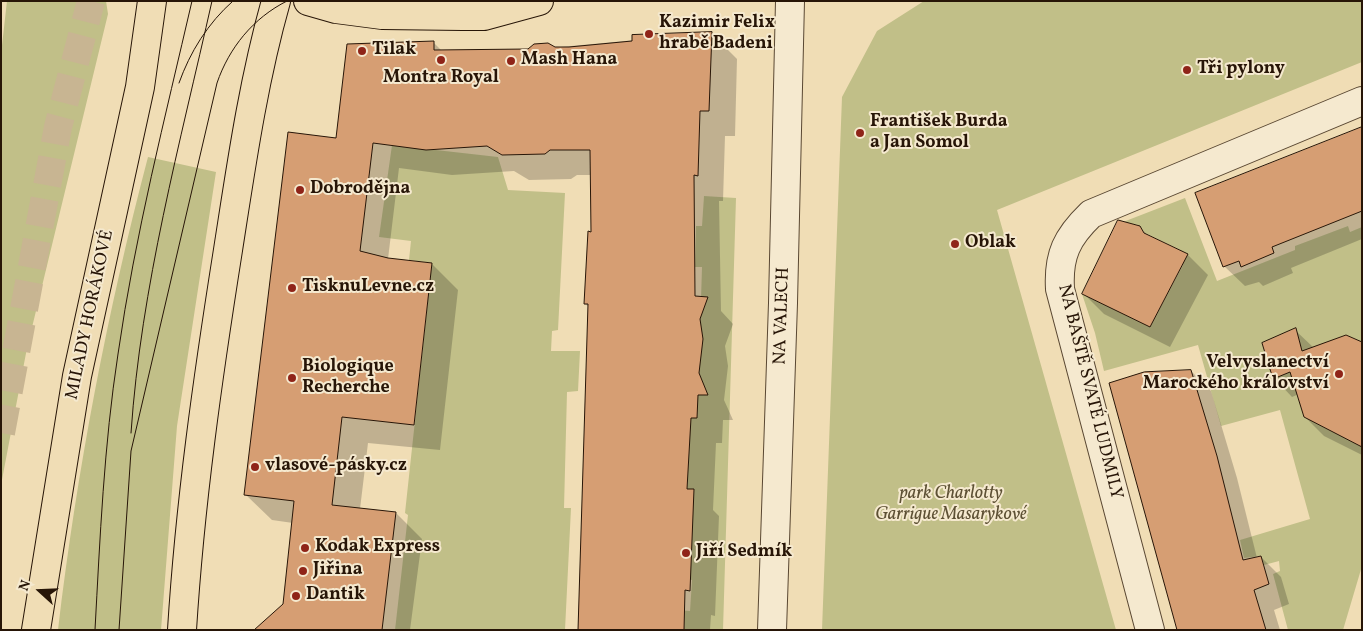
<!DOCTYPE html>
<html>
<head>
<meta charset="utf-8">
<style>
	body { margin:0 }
	#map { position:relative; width:1363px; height:631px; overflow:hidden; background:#f0ddb5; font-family:Vollkorn,serif }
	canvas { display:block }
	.frame { position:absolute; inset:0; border:2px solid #271507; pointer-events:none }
	.north { position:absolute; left:15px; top:566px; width:50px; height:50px; -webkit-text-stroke:4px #f5e9cf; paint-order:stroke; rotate:290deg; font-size:14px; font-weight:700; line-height:20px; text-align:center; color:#271507 }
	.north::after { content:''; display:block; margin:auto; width:18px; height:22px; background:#271507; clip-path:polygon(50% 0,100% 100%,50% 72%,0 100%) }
</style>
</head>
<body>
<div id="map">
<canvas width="1363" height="631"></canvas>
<div class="frame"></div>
<div class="north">N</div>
</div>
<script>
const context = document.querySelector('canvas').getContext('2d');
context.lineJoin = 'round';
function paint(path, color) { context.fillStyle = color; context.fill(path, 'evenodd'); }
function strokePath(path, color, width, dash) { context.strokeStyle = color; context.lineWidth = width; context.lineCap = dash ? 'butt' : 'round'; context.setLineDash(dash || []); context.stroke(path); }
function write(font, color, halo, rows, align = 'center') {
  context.font = font + ' Vollkorn,serif'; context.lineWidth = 4; context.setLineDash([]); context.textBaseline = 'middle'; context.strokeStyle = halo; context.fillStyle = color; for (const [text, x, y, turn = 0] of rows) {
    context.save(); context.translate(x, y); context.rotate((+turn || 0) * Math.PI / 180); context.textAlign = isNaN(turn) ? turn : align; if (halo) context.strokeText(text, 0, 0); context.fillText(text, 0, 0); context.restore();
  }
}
const green = new Path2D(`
	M7 1H106L108 14 27 348 1 485V54Z
	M924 1H1362V62L997 210 1116 630H822L842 97 877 31Z
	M392 145 498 157 508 190 565 193 558 330 552 331 551 351H580L578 391 567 392 564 508H571L565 630H395L408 515 405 513 432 263 409 260 411 241 379 237Z
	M148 157 216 172 177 426 161 630H58C77 470 107 313 148 157Z
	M704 196 736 198 723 630H683L684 621 677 610 690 611 692 580 685 579 694 490 687 489 689 418H697L692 371 701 299 702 267H695L696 226H702Z
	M1185 198 1217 281 1295 250V246L1348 226 1350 232 1362 227V342L1346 335 1335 339 1301 406 1304 417 1362 447V566L1343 630H1288L1273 574 1280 571 1279 561 1264 565 1261 556 1244 558 1240 540 1310 519 1280 410 1221 426 1198 345 1104 371 1095 333 1082 294 1150 327 1183 265 1177 256 1180 250 1145 233 1138 225 1123 222ZM1296 329 1306 365 1273 379 1262 343Z`);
const shadow = new Path2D(`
	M711 33 737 59 735 136H725L723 201H719L721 311 733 324 725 346 728 366 724 400 733 420H723L722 443H716L713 510 719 516 715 616 711 615 710 630H578L589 307 585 304 592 233V175H577L571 179 529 180 514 171 452 175 399 168 388 259 432 264 458 290 440 450 368 443 360 509 396 513 422 539 410 630H256L285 605 293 523 272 520 246 495 337 140 434 43 442 51 528 50Z
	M1362 128V239L1291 268 1293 273 1263 286 1259 282 1245 286 1224 266Z
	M1139 227 1149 236 1188 255 1208 275 1170 347 1104 314 1083 293Z
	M1295 330 1314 348 1362 344V455L1324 436 1305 417 1299 394 1292 397 1274 378Z
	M1191 371 1211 391 1237 478 1257 558 1261 557 1281 577 1289 604 1274 610 1280 630H1179Z`);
const building = new Path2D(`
	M712 32 709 111H700L698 176 694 175 695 296 708 297 700 319 703 339 699 373 708 395H698L697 418H691L687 489H694L690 591 685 590 684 630H578L588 304H584L588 231 591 232 590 150H550L545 154 502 155 487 146 426 150 373 143 360 251 388 258 432 263 414 425 342 417 332 505 396 512 382 630H254L283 604 294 501 244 495 288 132 336 138 347 44 434 41V50L528 49 534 44 548 43 555 47H569L632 41V35Z
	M1362 127V211L1272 247 1274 253 1241 267 1239 261 1223 267 1195 193Z
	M1118 220 1140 226 1144 233 1188 254 1150 327 1082 294Z
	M1296 328 1302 351 1346 335 1362 342V447L1304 417 1290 372 1273 379 1262 343Z
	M1191 370 1217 456 1243 560 1261 556 1269 584 1254 590 1266 630H1177L1109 383 1144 372Z`);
const highwayTunnel = new Path2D(`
	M1 433 58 127 91 1`);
const minor = new Path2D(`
	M772 630 783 303 790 1
	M1150 630 1060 289C1058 255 1067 237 1091 214L1362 101`);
const major = new Path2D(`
	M308 1 336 9 382 15 463 16H484L539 1
	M36 630 77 376 140 87 152 1
	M182 630C190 502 208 376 228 250 241 167 253 82 276 1`);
const tram = new Path2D(`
	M179 83C190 52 208 23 233 1
	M131 433C141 286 180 144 212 1
	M95 630C100 538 104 445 118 354 135 235 165 118 192 1
	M119 630 131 451 217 83C229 48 253 18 287 1`);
const markers = [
	[649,34,5,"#8f2418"],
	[362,51,5,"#8f2418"],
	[441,60,5,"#8f2418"],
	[511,61,5,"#8f2418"],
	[1187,70,5,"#8f2418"],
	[860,133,5,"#8f2418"],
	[300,190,5,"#8f2418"],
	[955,244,5,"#8f2418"],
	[292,288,5,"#8f2418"],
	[1339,374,5,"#8f2418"],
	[292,378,5,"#8f2418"],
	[255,467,5,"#8f2418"],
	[305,548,5,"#8f2418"],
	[686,553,5,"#8f2418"],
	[303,571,5,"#8f2418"],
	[296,596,5,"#8f2418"]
];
const poiNames = [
	["Kazimir Felix",659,24],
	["hrabě Badeni",659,45],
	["Tilak",372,51],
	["Mash Hana",521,61],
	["Tři pylony",1197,70],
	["Montra Royal",441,79,"center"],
	["František Burda",870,123],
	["a Jan Somol",870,144],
	["Dobrodějna",310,190],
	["Oblak",965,244],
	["TisknuLevne.cz",302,288],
	["Velvyslanectví",1329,364,"right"],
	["Marockého království",1329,385,"right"],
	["Biologique",302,368],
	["Recherche",302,389],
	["vlasové-pásky.cz",265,467],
	["Kodak Express",315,548],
	["Jiří Sedmík",696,553],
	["Jiřina",313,571],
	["Dantik",306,596]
];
const streetNames = [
	["MILADY HORÁKOVÉ",91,315,-78],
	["NA VALECH",783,316,-88],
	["NA BAŠTĚ SVATÉ LUDMILY",1089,392,76]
];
const parkNames = [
	["park Charlotty",951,495],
	["Garrigue Masarykové",951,516]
];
paint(green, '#c1bf88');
paint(shadow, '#0003');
paint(building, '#d69e73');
strokePath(building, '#271507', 1);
strokePath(highwayTunnel, '#c8b592', 28, [28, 14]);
strokePath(minor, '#594732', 30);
strokePath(major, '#271507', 30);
strokePath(minor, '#f5e9cf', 28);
strokePath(major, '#f0ddb5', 28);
strokePath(tram, '#271507', 1);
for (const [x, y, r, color] of markers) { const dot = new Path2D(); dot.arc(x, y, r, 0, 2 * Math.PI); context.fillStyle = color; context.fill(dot); strokePath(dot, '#f5e9cf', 2); }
write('bold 18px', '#271507', '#f5e9cf', poiNames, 'left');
write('18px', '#271507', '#f5e9cf', streetNames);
write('italic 18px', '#5d5034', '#f5e9cf', parkNames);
</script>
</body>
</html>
